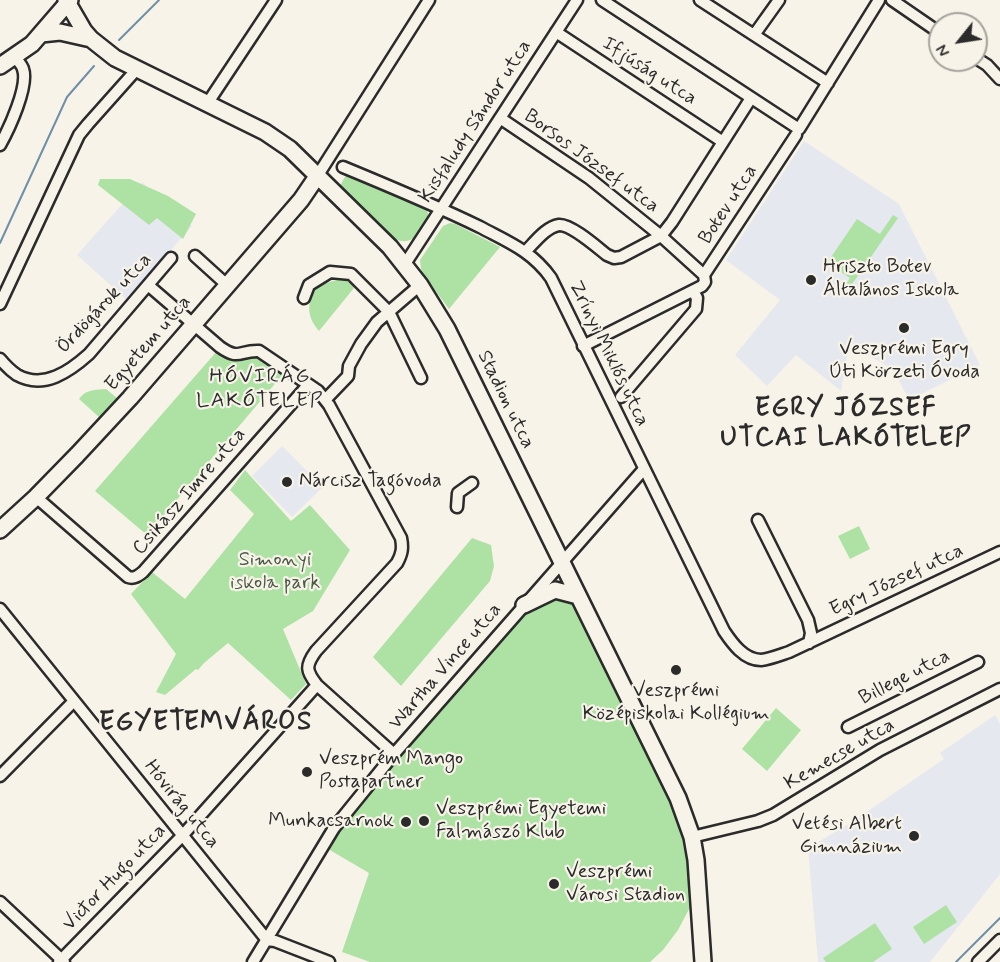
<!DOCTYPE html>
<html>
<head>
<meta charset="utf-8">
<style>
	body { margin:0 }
	#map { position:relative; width:1000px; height:962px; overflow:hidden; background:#f7f3e8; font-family:Mynerve,sans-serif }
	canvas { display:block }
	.north { position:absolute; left:928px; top:12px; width:60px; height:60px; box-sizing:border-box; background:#f7f3e8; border:2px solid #a5a39c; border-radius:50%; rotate:240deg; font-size:16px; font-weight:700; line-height:24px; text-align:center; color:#2b2b2b }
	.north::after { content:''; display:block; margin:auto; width:21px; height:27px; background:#2b2b2b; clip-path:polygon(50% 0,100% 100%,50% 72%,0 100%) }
</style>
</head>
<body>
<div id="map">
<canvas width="1000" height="962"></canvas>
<div class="north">N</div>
</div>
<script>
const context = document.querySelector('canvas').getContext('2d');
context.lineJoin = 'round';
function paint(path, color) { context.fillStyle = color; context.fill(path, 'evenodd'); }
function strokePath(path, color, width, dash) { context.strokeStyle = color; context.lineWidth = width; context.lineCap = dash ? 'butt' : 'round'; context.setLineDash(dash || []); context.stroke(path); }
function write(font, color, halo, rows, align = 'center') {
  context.font = font + ' Mynerve,sans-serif'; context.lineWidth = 4.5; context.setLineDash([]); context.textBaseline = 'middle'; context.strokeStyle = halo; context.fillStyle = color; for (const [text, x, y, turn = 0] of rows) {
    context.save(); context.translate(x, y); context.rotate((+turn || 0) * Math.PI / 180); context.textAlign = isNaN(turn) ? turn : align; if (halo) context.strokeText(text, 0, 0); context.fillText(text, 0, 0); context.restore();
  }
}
const built = new Path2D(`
	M804 141 899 204 980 365 909 400 893 369 849 345 841 391 796 355 767 386 735 355 780 300 726 260Z
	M142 182 192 226 127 300 77 255Z
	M282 446 323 487 292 517 252 476Z
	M995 715 1000 724V874L930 962H818L808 848 849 824 944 759 940 753Z`);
const green = new Path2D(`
	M347 173 424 207 427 210 429 218C420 231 414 247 395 239L340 186Z
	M100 179H130L168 196 196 214 183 239 157 218 149 225 98 185Z
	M893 215 898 218 848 290 844 287 850 278 827 263 857 219 880 234Z
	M450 223 455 224 500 247 449 309 425 277 421 269 420 260 443 226Z
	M347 277 354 288 319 331C307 316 308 309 312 290L323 284Z
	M217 351C234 361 239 358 258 355L284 373 147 535 95 491Z
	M106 389 117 398 99 417 79 399C86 389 95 390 106 389Z
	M245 470 291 521 310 505 350 550 313 611 283 629 306 684 291 700 228 643 204 663 198 670 196 669 165 695 156 692 176 654 131 594 152 572 185 599 254 514 230 490Z
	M859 526 870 549 850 559 838 536Z
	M472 538 491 545 494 566 490 581 401 686 373 657Z
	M555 590 578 596 678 798 697 894 678 930 663 950 650 962H370L342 952 369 873 323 846 524 605Z
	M776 708 801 730 767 771 742 749Z
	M946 905 957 922 924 944 913 927Z
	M875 923 892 949 873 962H826L823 958Z`);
const stream = new Path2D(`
	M119 40 159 0
	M0 243 67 97 94 66
	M956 962 1000 918`);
const street = new Path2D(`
	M602 0 799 129 879 0
	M700 0 828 83
	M892 0 940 33
	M556 32 723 142
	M754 35 779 0
	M976 58 987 65 1000 79
	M207 104 276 0
	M500 118 589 178 661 236 704 275
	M0 145C9 129 29 86 23 69 22 65 17 60 15 57
	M343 167C389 186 435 205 480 227 508 242 532 251 551 278L724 631C732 643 744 660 761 660 770 659 780 655 789 652L1000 552
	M318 175 429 0
	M526 251C535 242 546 227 559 225 571 224 598 248 607 255L614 258 621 257 661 236 672 222 751 98
	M195 256 227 285
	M405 264 577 0
	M148 285 220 347C240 361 239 350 259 351L318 391 329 405 401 538C403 548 402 554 397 563L316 651C305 666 306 671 317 685L394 754
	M304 298 309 285 330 272 351 274 389 312 421 378
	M0 304 79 135 88 124 137 69
	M583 346 702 286 705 282 704 275 796 135
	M0 359C5 365 11 371 17 375 44 390 70 371 89 354L171 258
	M621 397 696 309 697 298 693 291
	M325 400 348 376 349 366 361 344 377 322 420 285
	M36 497 128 577C134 579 138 576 143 572L308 385
	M457 507 458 493 472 483
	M758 520 808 620 811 633 809 643
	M0 609 267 940
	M848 727 978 662
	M0 776 74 701
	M692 837 758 821 773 815 880 750 1000 689
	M0 902 64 962
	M267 940 275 941 329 962
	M59 962 182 836 317 685
	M253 962 334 828 394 754 644 469
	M978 962 1000 940`);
const secondary = new Path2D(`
	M66 0 84 31 91 39 115 58 265 132 290 149 390 247 420 285 447 329 678 798 692 837 696 860 703 962
	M41 34 60 32 91 39
	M0 66 32 44 70 0
	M0 530 36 497 77 455 130 398 301 200 318 175
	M524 605 555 590 578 596`);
const markers = [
	[811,280,6,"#2b2b2b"],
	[904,328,6,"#2b2b2b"],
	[287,482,6,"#2b2b2b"],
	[676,670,6,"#2b2b2b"],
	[307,772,6,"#2b2b2b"],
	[424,821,6,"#2b2b2b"],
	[406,822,6,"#2b2b2b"],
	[914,836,6,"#2b2b2b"],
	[554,884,6,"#2b2b2b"]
];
const streetNames = [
	["Ifjúság utca",649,72,33],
	["Kisfaludy Sándor utca",476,122,-57],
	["Borsos József utca",591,162,36],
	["Botev utca",729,205,-57],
	["Ördögárok utca",105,304,-47],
	["Egyetem utca",149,344,-49],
	["Zrínyi Miklós utca",608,354,64],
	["Stadion utca",505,400,64],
	["Csikász Imre utca",190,492,-49],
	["Egry József utca",897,581,-25],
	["Wartha Vince utca",446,667,-49],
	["Billege utca",905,678,-27],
	["Kemecse utca",840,755,-30],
	["Hóvirág utca",181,805,51],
	["Victor Hugo utca",115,878,-46]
];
const poiNames = [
	["Hriszto Botev",823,268],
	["Általános Iskola",823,291],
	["Veszprémi Egry",904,350,"center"],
	["Úti Körzeti Óvoda",904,373,"center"],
	["Nárcisz Tagóvoda",299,482],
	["Veszprémi",676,692,"center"],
	["Középiskolai Kollégium",676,715,"center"],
	["Veszprém Mango",319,760],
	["Postapartner",319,783],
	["Veszprémi Egyetemi",436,810],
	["Falmászó Klub",436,833],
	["Munkacsarnok",394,822,"right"],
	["Vetési Albert",902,825,"right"],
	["Gimnázium",902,848,"right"],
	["Veszprémi",566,873],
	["Városi Stadion",566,896]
];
const parkNames = [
	["Simonyi",275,561],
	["iskola park",275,584]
];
const neighbourhoodNames = [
	["HÓVIRÁG",260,378],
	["LAKÓTELEP",260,402]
];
const districtNames = [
	["EGRY JÓZSEF",846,410],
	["UTCAI LAKÓTELEP",846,440],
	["EGYETEMVÁROS",206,724]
];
paint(built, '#e6e8ef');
paint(green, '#aee2a4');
strokePath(stream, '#6f8fa8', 2);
strokePath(street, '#2b2b2b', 15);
strokePath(secondary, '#2b2b2b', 20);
strokePath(street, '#f7f3e8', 10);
strokePath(secondary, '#f7f3e8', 15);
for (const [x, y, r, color] of markers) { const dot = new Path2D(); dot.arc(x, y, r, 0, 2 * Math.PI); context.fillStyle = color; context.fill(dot); strokePath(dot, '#f7f3e8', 2); }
write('20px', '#2b2b2b', '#f7f3e8', streetNames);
write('20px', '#2b2b2b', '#f7f3e8', poiNames, 'left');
write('20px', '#4c5949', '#f7f3e8', parkNames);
context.letterSpacing = '1.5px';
write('21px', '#2b2b2b', '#f7f3e8', neighbourhoodNames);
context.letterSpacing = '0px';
context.letterSpacing = '1.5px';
write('bold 26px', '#2b2b2b', '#f7f3e8', districtNames);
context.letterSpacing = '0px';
</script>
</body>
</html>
